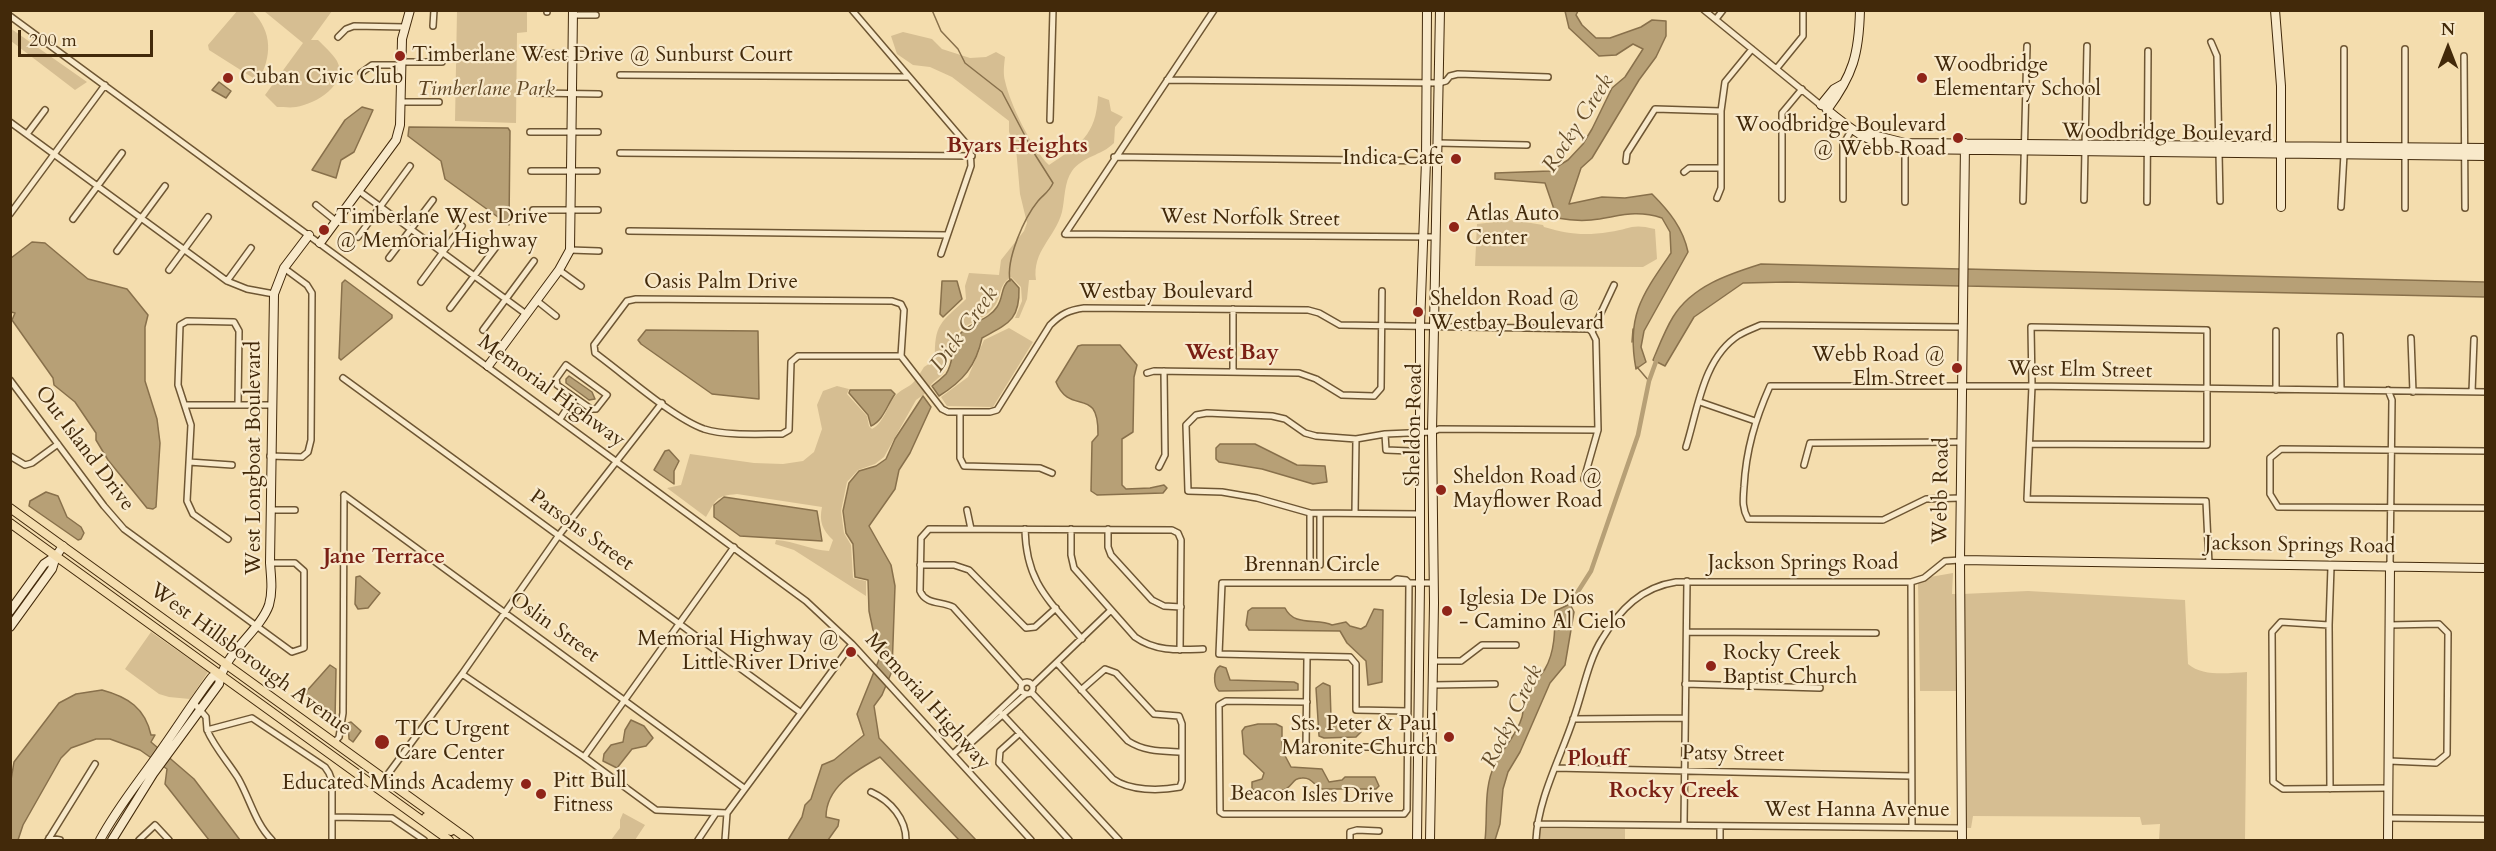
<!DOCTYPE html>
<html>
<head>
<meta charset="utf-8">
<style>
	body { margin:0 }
	#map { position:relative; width:2496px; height:851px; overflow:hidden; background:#f4ddae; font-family:Cardo,serif }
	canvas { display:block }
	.frame { position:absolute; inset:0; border:12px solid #42290a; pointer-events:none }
	.north { position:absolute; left:2418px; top:18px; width:60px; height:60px; -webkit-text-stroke:4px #f8e9ca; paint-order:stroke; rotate:0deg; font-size:16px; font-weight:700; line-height:24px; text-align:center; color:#42290a }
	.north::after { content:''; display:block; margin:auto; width:21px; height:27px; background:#42290a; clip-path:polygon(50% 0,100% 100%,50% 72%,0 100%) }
	.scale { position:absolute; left:18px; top:30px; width:135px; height:27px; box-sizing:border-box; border:3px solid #42290a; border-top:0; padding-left:8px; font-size:18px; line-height:21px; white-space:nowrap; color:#42290a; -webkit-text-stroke:4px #f8e9ca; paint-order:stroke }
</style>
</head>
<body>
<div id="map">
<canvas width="2496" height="851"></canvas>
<div class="frame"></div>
<div class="north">N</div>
<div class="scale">200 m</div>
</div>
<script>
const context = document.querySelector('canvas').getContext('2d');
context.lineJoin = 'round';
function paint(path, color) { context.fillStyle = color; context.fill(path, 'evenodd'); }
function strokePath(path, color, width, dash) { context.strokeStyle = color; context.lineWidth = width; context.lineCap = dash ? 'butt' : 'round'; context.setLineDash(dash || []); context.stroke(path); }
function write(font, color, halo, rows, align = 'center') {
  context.font = font + ' Cardo,serif'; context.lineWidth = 4.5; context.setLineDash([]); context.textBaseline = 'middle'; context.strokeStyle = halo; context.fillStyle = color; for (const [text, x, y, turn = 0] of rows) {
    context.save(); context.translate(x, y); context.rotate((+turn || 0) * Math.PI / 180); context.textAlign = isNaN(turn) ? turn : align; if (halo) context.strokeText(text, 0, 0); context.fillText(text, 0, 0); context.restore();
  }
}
const green = new Path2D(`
	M238 10 252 11C273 32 272 57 258 81L209 50 208 45Z
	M264 11H332L311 40H318C324 46 332 53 337 61 349 84 316 104 296 107 290 108 284 107 277 107L265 95 303 43Z
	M457 11H527V32L517 33 516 123 455 121Z
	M10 28 87 82 75 90 11 41Z
	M903 32 932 39 942 49 970 58 986 57 996 52 1005 57C1004 65 1003 74 1005 81 1010 104 1032 149 1049 165 1080 144 1096 136 1098 96L1109 100 1111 111 1123 117 1115 127 1114 143C1101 156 1083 156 1072 171 1064 182 1065 199 1062 212 1055 238 1032 251 1036 280H1029L1027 299 1019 318H1015L1022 301 1021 287 1011 277C997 286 1003 297 993 308 984 320 967 322 958 332 948 345 953 359 944 372 940 379 931 381 929 389L919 375 924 367 935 360C934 323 941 323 966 299L965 286 969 273 999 275 1001 260 1024 231 1027 223 1020 194 1016 148 1009 132V121L952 77 930 67 913 65 897 54 891 36Z
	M1513 220 1543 225 1544 227C1567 234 1584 236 1609 232 1631 229 1631 223 1655 229L1657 259 1643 267 1475 266 1477 224Z
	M1009 328 1033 342 993 407 947 406 941 397 968 377 984 340Z
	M916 379 926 393 916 400 884 457 875 464 858 470 847 482 841 511 844 533 851 545 853 578 866 581V596L794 550 775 544 776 540C795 541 810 550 829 551L833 540C822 530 819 521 822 507L737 494C715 496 717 499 706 517L667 488 681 485 690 454 754 463 783 464 803 461 814 452 822 429 817 405 823 391 837 386 849 389 847 394 867 416 869 426 872 429C886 421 886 405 897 394 903 388 911 387 916 379Z
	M1953 573 1952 594H1958V691H1920L1918 582 1930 577Z
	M2028 591 2185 600 2188 664C2203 677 2229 673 2247 672L2245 840H2159L2160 824 2142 825 2140 817 1973 816 1971 828H1967L1966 691H1963L1962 594Z
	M151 632 208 672 190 699 169 697 159 694 125 669Z
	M623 813 645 825 635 840H611L620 828V820Z
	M1540 829H1625V840H1540Z`);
const water = new Path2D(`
	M1565 11H1578L1576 15 1582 25 1596 38H1610L1641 27 1652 20 1666 21V36L1656 57 1639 80 1592 158 1581 168 1569 204 1602 197 1625 198 1652 194C1669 211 1683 228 1688 252L1644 331 1641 347 1646 362 1636 369C1626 316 1642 295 1671 253L1670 232 1662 218C1634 209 1618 217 1591 220 1580 221 1568 220 1557 218L1545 183 1495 179V173L1550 171 1568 160 1583 144 1592 129 1612 88 1625 77 1643 49 1633 44 1616 55 1599 56 1569 28Z
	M219 82 231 91 226 98 212 90Z
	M362 107 373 110 354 152 341 160 336 178 312 170 345 120Z
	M409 127 508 128 510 131 509 225 445 179 441 161 408 136Z
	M32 242 45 243 88 279 127 289 148 315 145 327V381L157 419 160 443 156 507 153 509 147 508 108 460 96 440V433L75 402 54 385 53 378 12 320 15 313 11 312V258Z
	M1761 264 1961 269V286L1787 282 1743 283 1694 317 1665 366 1653 360C1659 346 1665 330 1673 317 1692 286 1729 274 1761 264Z
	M1966 269 2485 282 2486 297 1966 286Z
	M1011 279 1019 288C1020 321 1007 324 982 338 976 366 963 381 939 396L932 386C936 383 942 378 946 374 955 361 950 347 959 335 969 322 988 321 997 307 1004 297 1000 286 1011 279Z
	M345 280 392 315V318L341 360 339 358 342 283Z
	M942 281H957L962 299 943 317 940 314Z
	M646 330 758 331 759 399 712 394 641 344 638 340Z
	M1082 345H1120L1137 365 1134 377 1133 432 1122 439V485L1126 489 1150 488 1164 485 1167 488 1163 493 1097 495 1091 491 1092 442 1098 435C1099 384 1070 417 1056 382L1078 346Z
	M569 376 592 392 595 399 589 400 566 383V379Z
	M850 390H891L895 394C887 405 883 421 871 426L868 415 849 393Z
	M923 396 931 407 910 453 899 470 895 489 869 526 891 565 895 586 892 671 882 695 874 706 879 738 976 840H959L880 757C857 770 826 786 826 817L839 820 838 826 828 840H788L802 817 805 805 811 799 822 765 834 760 864 735 857 714 880 657V643L873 630 869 611 868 580 855 577 853 544 846 533 843 511 849 483 859 471 876 466 886 459 895 439Z
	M1220 444H1255L1297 465 1325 466 1327 482 1313 484 1262 469 1219 462 1216 459V448Z
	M669 450 679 461 674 471V484L654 470 665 451Z
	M46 492 58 496 67 517 81 527 84 533 81 539 78 540 29 506 30 501Z
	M724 497 817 511 822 541 740 536 714 517V505Z
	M360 576 380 593 368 608 358 609 355 604 356 577Z
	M1570 604 1574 612 1565 665 1550 683 1520 752 1508 772 1503 789 1500 824 1495 840H1485C1488 816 1483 788 1495 764 1503 748 1517 735 1522 717 1524 711 1522 704 1523 698 1527 687 1539 679 1545 669 1555 652 1555 630 1555 611Z
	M1252 608H1285C1294 627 1317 618 1332 625L1346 622 1350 626 1361 629 1366 626 1374 609 1383 610 1382 682 1368 685 1366 661 1347 643 1340 631 1249 630 1246 625 1248 611Z
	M330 665 336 669 335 721 305 693Z
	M1220 666 1226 668 1230 680 1294 682 1298 684V690L1219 691C1213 686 1213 670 1220 666Z
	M1323 683 1330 686 1331 718 1334 724 1344 726 1358 720 1361 723V732L1356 737 1324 738 1319 736 1316 688Z
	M102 690C128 697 145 708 151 735H155L151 742 194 779 240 840H209L165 784 167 769 140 750 110 739H96L71 748 61 758 23 825 18 840H11L10 786 14 762 59 703 76 694Z
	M631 720 644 726 653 738 646 746 632 749 617 768 603 761 604 754 611 745 623 742 625 730Z
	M351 722 361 731 353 742 349 739 348 723Z
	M1258 724H1276L1282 727V750L1291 767 1322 769 1329 782 1342 780 1345 777H1375L1379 786 1376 789H1322C1314 786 1312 777 1302 778 1293 778 1293 785 1286 789 1277 793 1261 793 1252 789V782L1262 779 1264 773 1244 754 1242 731 1245 727Z`);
const stream = new Path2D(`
	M932 10 941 31 958 49 965 63 1002 92 1034 153 1053 183C1049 192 1044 194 1038 201 1024 218 1006 259 1010 281
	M1632 342 1633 329
	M1637 367 1649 381`);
const canal = new Path2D(`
	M1570 604 1591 571 1638 435 1649 381 1658 356`);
const street = new Path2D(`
	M852 10 970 148 971 166 941 254
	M1704 10 1823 107
	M547 12V10
	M573 15H596
	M10 16 806 601 852 644 1031 840
	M1716 19 1723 10
	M433 26 434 10
	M338 37 346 29 354 26 405 27
	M2211 42 2217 56 2220 201
	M2405 49V208
	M532 53 601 55
	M2464 56 2465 208
	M401 62H442
	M1777 68 1803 36V10
	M361 73 372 65H401
	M620 75 907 77
	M1167 80 1439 83 1446 81 1450 76 1458 74 1548 77
	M536 93 599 94
	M401 102H439
	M1050 120 1053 10
	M10 122 227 281 247 289 274 294
	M530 132H598
	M27 134 45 110
	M1438 143 1527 145
	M620 153 972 156
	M1114 157 1437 161
	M1626 161 1627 153 1655 109 1721 111
	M531 171H597
	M1684 172 1689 168H1721
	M359 191 526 314
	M1717 198 1721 188V111L1725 82 1752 49
	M1782 199V113L1802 89
	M1843 199V145L1852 129
	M2084 200 2087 46
	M2023 201 2027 46
	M1905 202V149
	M2147 202 2148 51
	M316 205 337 222
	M2341 207 2344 154V49
	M533 210H598
	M10 214 105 85
	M73 219 122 153
	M629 231 947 235
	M1065 234 1435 237
	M1065 234 1214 10
	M358 237 410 166
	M570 250 599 251
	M117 251 165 186
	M389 258 433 200
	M169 270 208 217
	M559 270 581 286
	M227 281 251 248
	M421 282 462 226
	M636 299 892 301 901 304 904 310 901 356H798L791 362 789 430 782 434C759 434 726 436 704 429 673 418 624 374 595 353L594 345 627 301Z
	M536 300 556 316
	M450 308 496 247
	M483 330 534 261
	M2340 336 2341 389
	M2411 338 2413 392
	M901 356 942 409 948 412H990L997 410 1050 325C1061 314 1069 310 1084 308L1308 310 1319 313 1340 325 1589 329 1592 332
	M566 365 607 395 596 409H591L557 385 556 379Z
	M1233 372V309
	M1147 373 1154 371 1299 373 1316 379 1342 395 1374 396 1381 388 1382 291
	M343 378 800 712
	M10 380 104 506 124 529 292 652 304 648V571L295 563H270
	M2276 390V331
	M2388 390 2392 400 2390 565
	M2472 392 2474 339
	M1700 402 1755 421
	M185 405H273
	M960 412V458L964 466 1040 468 1052 473
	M560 419 574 398
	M1385 434 1386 450 1410 451
	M2031 444 2207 445V330L2031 327 2032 386 2027 499 2206 501 2209 564
	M1686 447C1698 409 1703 358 1739 335 1746 331 1754 328 1761 325L1962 327
	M2486 451 2281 449 2270 458V494L2278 507 2486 508
	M10 456 25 465 32 463 58 444
	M270 456 302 457 308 452 311 440 312 293 307 285 284 268
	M189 462 232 465
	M1804 465 1810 443 1961 442
	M1159 467 1165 455 1164 371
	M1584 479 1598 430 1596 340 1592 332 1614 285
	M344 495 744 788
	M1961 498 1926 499 1883 520 1748 519C1742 508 1743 500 1744 487 1746 450 1755 420 1770 386H2032L2486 392
	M270 510H295
	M967 510 971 529
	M1310 513V565H1320V514
	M1355 513 1356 439
	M1420 514 1310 513 1257 498 1222 492 1188 491 1186 425 1196 415 1207 413 1272 416 1285 419 1305 433 1316 436 1356 439 1385 434 1432 432 1439 429 1598 430
	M1025 529C1026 583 1049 600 1082 639
	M1071 529V555L1074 568 1135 637C1156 652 1179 650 1203 649
	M1108 529V547L1111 555 1152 600 1164 606 1181 607
	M228 539 193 514 187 501 191 425 178 385 180 325 187 321 234 322 239 331 238 405
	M920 565H954L969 570 1026 628 1035 627 1056 608
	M1393 582 1397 579 1406 580 1409 583
	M1911 582 1912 827
	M2329 625 2281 622 2272 632 2273 782 2283 789 2388 788
	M2389 625 2439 624 2448 633 2447 754 2436 763 2389 761
	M1687 632 1876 633
	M1307 657 1306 747H1431
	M1433 661H1461L1482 645H1516
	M1057 663 1128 741C1145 752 1162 751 1182 752
	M462 674 584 757 656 810 727 813
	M1021 688a6 6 0 1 1 12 0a6 6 0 1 1-12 0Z
	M1022 684 953 607C941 601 926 605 920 591L921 538 929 529 1172 530 1178 533 1181 540 1180 650
	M1685 684 1820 688
	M1033 685 1111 610
	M1432 685 1495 684
	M1031 692 1113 779C1130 791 1159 791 1180 787L1182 781V724L1179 716 1154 714 1116 673 1105 669 1081 690
	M193 702 206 717 207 730 252 718 325 767 329 773 332 781V840
	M1307 702 1226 701 1219 705 1220 812 1223 814H1404L1407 810 1409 583
	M1408 711 1356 710V664L1350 657 1219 654 1222 583H1434
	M1002 714 1119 840
	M1573 719 1685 718
	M207 730C215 748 228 762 238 778 250 799 255 823 272 840
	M1020 733 1000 751 999 763 1069 840
	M967 742H972L1026 694
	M334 743 339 737 343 713 344 495
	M953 754 1021 690
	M584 757 734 547
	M1555 768 1911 776
	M377 789 462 674 559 535 662 403
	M2330 789 2329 625 2331 567
	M871 792C891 801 906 819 906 840
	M332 817 392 818 424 840
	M2388 818 2486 819
	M1537 824 1962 828
	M1684 824 1687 581
	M49 838 60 840
	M48 840 95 764
	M139 840 155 825 169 840
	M698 840 716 813
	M725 840 727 813 852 644
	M1350 840V832L1357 830 1379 831
	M1536 840C1538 798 1561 757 1574 717 1583 692 1588 661 1602 639 1620 609 1642 587 1676 582H1911L1924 578 1945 561 1960 560
	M1720 840V826`);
const secondary = new Path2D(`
	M1860 10C1859 54 1853 75 1827 110 1858 134 1865 142 1905 149L2486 156
	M2275 10 2281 86V207
	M1821 105 1834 89 1843 84
	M1853 130 1905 143 2486 148
	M320 243 396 140 400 125 402 39 410 10
	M488 366 559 270 570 250 573 10
	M1960 560 2486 568
	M10 611 44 564 56 556 63 546
	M10 627 52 569 56 556
	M100 840C117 808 138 783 159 753 177 728 193 702 212 677L220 675
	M112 840 153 774 219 684C223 654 260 631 269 605 273 591 271 577 270 563L274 294 284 268 309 235
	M1417 840 1420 583V326L1426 161 1427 10
	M1430 840 1434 603 1432 432 1440 10
	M1962 840 1960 560 1965 143
	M2388 840 2390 565`);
const primary = new Path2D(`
	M10 508 469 840
	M10 523 449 840
	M426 817 442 828 451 831`);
const markers = [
	[400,56,6,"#8f2418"],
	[228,78,6,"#8f2418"],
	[1922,78,6,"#8f2418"],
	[1958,138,6,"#8f2418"],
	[1456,159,6,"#8f2418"],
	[1454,227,6,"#8f2418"],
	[324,230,6,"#8f2418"],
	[1418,312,6,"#8f2418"],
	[1957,368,6,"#8f2418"],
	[1441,490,6,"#8f2418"],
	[1447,611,6,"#8f2418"],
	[851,652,6,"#8f2418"],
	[1711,666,6,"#8f2418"],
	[1449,737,6,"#8f2418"],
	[382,742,8,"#8f2418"],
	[526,784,6,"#8f2418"],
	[541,794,6,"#8f2418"]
];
const poiNames = [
	["Timberlane West Drive @ Sunburst Court",412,56],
	["Woodbridge",1934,66],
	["Elementary School",1934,90],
	["Cuban Civic Club",240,78],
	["Woodbridge Boulevard",1946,126,"right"],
	["@ Webb Road",1946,150,"right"],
	["Indica Cafe",1444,159,"right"],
	["Atlas Auto",1466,215],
	["Center",1466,239],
	["Timberlane West Drive",336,218],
	["@ Memorial Highway",336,242],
	["Sheldon Road @",1430,300],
	["Westbay Boulevard",1430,324],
	["Webb Road @",1945,356,"right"],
	["Elm Street",1945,380,"right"],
	["Sheldon Road @",1453,478],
	["Mayflower Road",1453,502],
	["Iglesia De Dios",1459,599],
	["- Camino Al Cielo",1459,623],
	["Memorial Highway @",839,640,"right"],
	["Little River Drive",839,664,"right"],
	["Rocky Creek",1723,654],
	["Baptist Church",1723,678],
	["Sts. Peter & Paul",1437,725,"right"],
	["Maronite Church",1437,749,"right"],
	["TLC Urgent",395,730],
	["Care Center",395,754],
	["Pitt Bull",553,782],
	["Fitness",553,806],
	["Educated Minds Academy",514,784,"right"]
];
const parkNames = [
	["Timberlane Park",486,90]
];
const streetNames = [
	["Woodbridge Boulevard",2167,134,1],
	["West Norfolk Street",1250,219,1],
	["Oasis Palm Drive",721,283],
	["Westbay Boulevard",1166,293],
	["West Elm Street",2080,371,1],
	["Memorial Highway",551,392,36],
	["Sheldon Road",1415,425,-89],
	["Out Island Drive",84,449,53],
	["West Longboat Boulevard",255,458,-90],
	["Webb Road",1942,491,-89],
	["Parsons Street",581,531,36],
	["Jackson Springs Road",2300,546,1],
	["Jackson Springs Road",1803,564],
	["Brennan Circle",1312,566],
	["Oslin Street",554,628,36],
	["West Hillsborough Avenue",250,660,36],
	["Memorial Highway",927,702,48],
	["Patsy Street",1733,755,1],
	["Beacon Isles Drive",1312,796,1],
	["West Hanna Avenue",1857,811]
];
const waterNames = [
	["Rocky Creek",1579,124,-57],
	["Dick Creek",965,330,-54],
	["Rocky Creek",1513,717,-64]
];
const neighbourhoodNames = [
	["Byars Heights",1017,147],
	["West Bay",1232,354],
	["Jane Terrace",384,558],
	["Plouff",1597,760],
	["Rocky Creek",1674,792]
];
paint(green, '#d6be92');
paint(water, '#b7a076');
strokePath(water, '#88704b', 1.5);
strokePath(stream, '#88704b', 1.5);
strokePath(canal, '#b7a076', 4.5);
strokePath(street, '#6e5633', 8);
strokePath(secondary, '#42290a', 10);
strokePath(primary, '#42290a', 10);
strokePath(street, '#f8e9ca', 5);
strokePath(secondary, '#f8e9ca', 8);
strokePath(primary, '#f4ddae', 8);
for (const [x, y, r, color] of markers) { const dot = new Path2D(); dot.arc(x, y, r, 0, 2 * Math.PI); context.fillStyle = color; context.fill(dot); strokePath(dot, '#f8e9ca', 2); }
write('21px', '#42290a', '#f8e9ca', poiNames, 'left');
write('italic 21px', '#604725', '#f8e9ca', parkNames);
write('21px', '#42290a', '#f8e9ca', streetNames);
write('italic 22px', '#654d2a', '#f8e9ca', waterNames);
write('bold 22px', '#7a1f14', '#f8e9ca', neighbourhoodNames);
</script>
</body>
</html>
